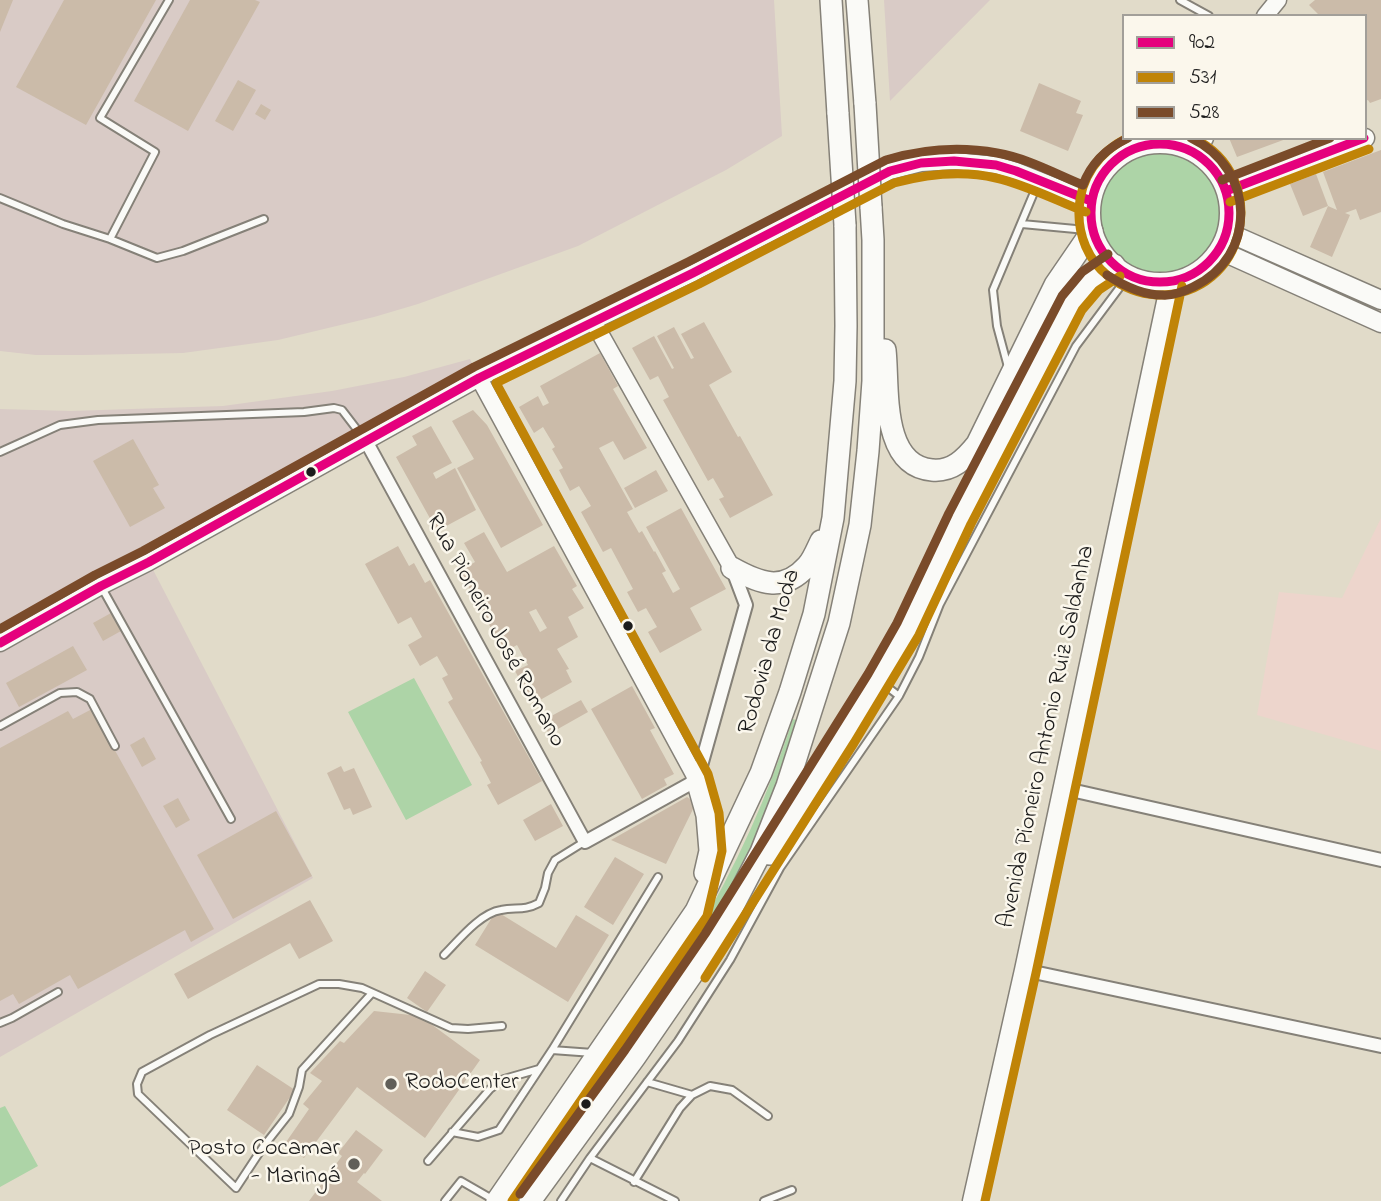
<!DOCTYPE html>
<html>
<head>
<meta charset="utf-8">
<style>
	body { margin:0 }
	#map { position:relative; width:1381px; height:1201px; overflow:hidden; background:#e1dbc9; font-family:"Indie Flower",sans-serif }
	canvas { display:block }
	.legend { position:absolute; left:1122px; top:14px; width:245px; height:126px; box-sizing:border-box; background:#fbf7ec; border:2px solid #a29f99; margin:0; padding:9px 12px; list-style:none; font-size:21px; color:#1c1c1c }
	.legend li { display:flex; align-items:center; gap:14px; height:35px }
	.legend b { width:35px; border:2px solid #a29f99 }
</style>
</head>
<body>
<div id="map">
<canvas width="1381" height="1201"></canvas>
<ul class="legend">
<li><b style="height:9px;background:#e5007d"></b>902</li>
<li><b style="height:9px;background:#c08407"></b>531</li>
<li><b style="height:9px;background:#7a4b2a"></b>528</li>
</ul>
</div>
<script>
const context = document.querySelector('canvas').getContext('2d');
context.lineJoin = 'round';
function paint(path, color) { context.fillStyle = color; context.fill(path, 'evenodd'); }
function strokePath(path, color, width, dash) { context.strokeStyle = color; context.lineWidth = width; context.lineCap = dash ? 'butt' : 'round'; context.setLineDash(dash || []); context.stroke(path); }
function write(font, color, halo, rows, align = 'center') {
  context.font = font + ' "Indie Flower",sans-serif'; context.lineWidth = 5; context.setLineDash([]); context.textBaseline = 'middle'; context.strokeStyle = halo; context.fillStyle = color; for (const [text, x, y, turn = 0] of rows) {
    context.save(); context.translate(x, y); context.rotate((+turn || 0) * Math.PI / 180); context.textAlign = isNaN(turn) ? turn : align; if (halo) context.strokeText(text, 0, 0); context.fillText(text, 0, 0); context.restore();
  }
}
const built = new Path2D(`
	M1381 518V751L1257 715 1279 592 1342 598Z`);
const industrial = new Path2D(`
	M0 0H774L782 136 726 170 578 246 418 304 374 317 278 340 183 353 83 355H36L0 351Z
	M884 0H990L890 101Z
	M470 359 479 378 149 562 313 878 0 1057V409L71 411 223 406 332 391 404 377Z`);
const green = new Path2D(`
	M1091 213a69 69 0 1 1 138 0a69 69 0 1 1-138 0Z
	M414 678 472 785 406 820 348 712Z
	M793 719 801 722 752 847 701 943 649 1024 517 1201H505C570 1114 638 1029 694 937 736 868 768 795 793 719Z
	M5 1106 38 1166 0 1187V1108Z`);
const building = new Path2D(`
	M0 0H13L0 32Z
	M64 0H156L86 125 16 87Z
	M190 0H255L260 2 188 131 134 101Z
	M1315 0H1381V99L1370 103 1368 100 1365 101V16H1320L1309 5Z
	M238 80 256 90 233 131 215 121Z
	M1039 83 1081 101 1076 113 1083 115 1068 151 1020 131Z
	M261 104 271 110 265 120 255 114Z
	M1229 138H1286V139L1237 157Z
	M1381 150V212L1360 220 1356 209 1345 213 1350 215 1332 257 1310 247 1328 206 1337 210 1323 172Z
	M1316 174 1328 206 1303 216 1290 184Z
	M704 322 732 372 709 385 738 437 740 436 773 495 730 518 719 499 724 497 713 478 708 481 663 400 669 397 658 376 650 380 632 348 654 336 672 369 674 368 657 336 674 327 691 359 694 358 681 334Z
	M600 353 618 386 613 389 647 448 624 460 613 441 599 448 633 509 627 512 639 533 642 531 654 552 655 551 666 571 662 573 673 593 680 589 646 527 681 508 726 589 690 608 702 630 660 653 648 632 657 627 646 608 638 612 627 592 633 589 611 548 603 552 581 512 591 506 579 486 570 491 559 470 563 468 552 449 555 447 543 427 534 433 519 407 538 396 543 406 549 403 540 386Z
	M473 410 487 425 543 525 501 548 457 468 474 459 452 421Z
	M431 426 452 463 433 473 436 479 455 468 476 510 437 531 396 457 417 445 412 436Z
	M133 439 159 485 153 488 165 508 130 527 93 461Z
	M656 470 668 491 635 508 624 488Z
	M484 532 507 572 554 546 577 586 572 589 584 608 568 617 578 637 557 649 569 669 566 670 572 682 533 704 515 671 528 665 517 645 504 652 460 571 475 562 464 543ZM536 609 547 628 540 632 529 612Z
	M398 546 409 566 414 563 425 583 430 580 542 781 498 805 487 785 491 783 480 762 482 761 448 702 453 699 442 678 448 675 437 656 420 666 408 645 422 637 411 617 398 624 365 564Z
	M111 613 121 631 103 641 93 623Z
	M73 646 87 670 19 707 6 683Z
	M632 686 655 728 650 730 674 774 664 779 667 785 642 799 591 709Z
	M581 700 588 712 549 734 542 721Z
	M92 709 214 929 191 942 185 930 78 989 70 975 19 1004 13 994 0 1001V748L68 711 73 719Z
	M144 737 156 759 142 767 130 745Z
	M341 766 344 772 354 768 372 807 353 815 350 808 344 810 327 773Z
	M687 797 696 803 666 864 611 840Z
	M178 798 190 820 176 828 163 806Z
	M551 804 563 826 535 841 523 820Z
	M276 811 312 876 233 919 197 855Z
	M615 857 644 874 613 925 584 907Z
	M310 900 333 941 299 959 290 943 188 999 174 974Z
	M496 911 556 948 576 915 609 935 568 1002 475 945Z
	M425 971 446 985 427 1012 407 998Z
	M374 1011 420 1016 480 1060 425 1138 357 1087 304 1158 284 1145 309 1109 303 1104 322 1081 310 1073 340 1041 344 1043Z
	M257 1065 295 1090 264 1135 227 1110Z
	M356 1130 383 1150 365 1174 364 1173 357 1182 382 1201H309L342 1156 338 1153Z`);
const service = new Path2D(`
	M1180 0 1209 16
	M0 198 63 224 110 239 157 258 183 251 264 219
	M1022 224 1086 230
	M110 239 155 152 100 118 169 0
	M1008 367 997 326 993 290 1038 183
	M0 452 60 425 98 420 304 412 334 408 342 410 365 440
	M102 588 231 819
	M899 696 919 657 940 604 1076 346 1129 275
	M0 726 60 693 77 692 90 699 115 746
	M444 955C458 941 480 913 501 910 516 907 524 911 539 903L545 888 548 873 555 860 584 842
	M372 993 302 1070 299 1087 289 1114 263 1147 236 1188 138 1094 137 1084 142 1072 210 1035 319 984H339L362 988 451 1028 468 1029 502 1026
	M0 1023 12 1018 58 992
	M552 1050 593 1053
	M647 1082 692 1095
	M452 1132 478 1137 499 1130 552 1050 658 877
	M590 1158 675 1201
	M428 1161 490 1089 504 1079 539 1069
	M634 1182 680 1108 692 1095 710 1086 732 1090 768 1116
	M445 1201 461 1181 494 1200
	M561 1201 590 1158 678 1041 730 960 780 868 899 696 881 682
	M764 1201 792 1190`);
const minor = new Path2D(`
	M366 441 585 842 697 780 746 605 732 568
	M1062 788 1381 860
	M1024 970 1381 1046`);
const tertiary = new Path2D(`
	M1265 16 1278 0
	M1197 154 1205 138
	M593 321 732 568
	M479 378 697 780
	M0 643 101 586 149 562 479 378 593 321 693 273 890 171 921 163 954 161 996 165 1016 171 1091 201`);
const secondary = new Path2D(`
	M1091 213a69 69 0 1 1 138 0a69 69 0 1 1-138 0Z
	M1226 191 1365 138
	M1227 232 1381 300
	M1219 250 1381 323
	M972 1201 1024 970 1170 283`);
const trunk = new Path2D(`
	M831 0 838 114
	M857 0 865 104
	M885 350C889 385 880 466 932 470 952 472 965 459 977 444L1055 285 1092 231
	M732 568C759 583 783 593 807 566 813 560 817 549 821 541
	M697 780 707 815 710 851 705 873
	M770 854 844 736 908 629 960 519 1072 303C1086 284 1093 277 1114 265
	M497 1201 696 911 761 773 790 692 814 614 833 518 845 381 846 326 845 225
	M530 1201 635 1057 715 941 761 852 787 786 839 623 860 525 868 451 873 381V240L871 207`);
const trunkBridge = new Path2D(`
	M865 104 871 207
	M838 114 845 225`);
const bus1 = new Path2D(`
	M1091 213a69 69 0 1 1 138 0a69 69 0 1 1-138 0Z
	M1226 191 1364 138
	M0 643 101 586 149 562 479 378 693 273 890 171 921 163 954 161 996 165 1016 171 1091 201`);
const bus2 = new Path2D(`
	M1127 138C1099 152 1080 178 1079 210 1078 235 1088 260 1108 276 1122 287 1139 294 1157 295 1247 297 1273 176 1193 138
	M1230 202 1369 149
	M705 978 854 743 919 635 971 524 1082 310 1099 290 1120 276
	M512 1201 707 916 722 851 719 813 708 774 496 383 699 284 894 183C927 174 962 170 996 178 1027 185 1057 201 1086 212
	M985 1201 1036 973 1182 286`);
const bus3 = new Path2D(`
	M1222 180 1330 138
	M1107 275C1124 286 1142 295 1162 295 1173 296 1183 292 1193 287 1258 256 1256 169 1191 138
	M0 629 95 575 143 551 474 367 688 262 886 160C923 149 959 146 997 153 1027 158 1056 174 1083 185 1091 163 1107 148 1128 138
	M520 1194 625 1050 705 934 868 674 897 623 949 513 1062 296 1082 272 1108 254`);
const markers = [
	[311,472,6,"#1c1c1c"],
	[628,626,6,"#1c1c1c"],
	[391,1084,7,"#615f59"],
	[586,1104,6,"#1c1c1c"],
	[354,1164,7,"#615f59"]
];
const streetNames = [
	["Rua Pioneiro José Romano",494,631,61],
	["Rodovia da Moda",771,652,-74],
	["Avenida Pioneiro Antonio Ruiz Saldanha",1048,737,-78]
];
const poiNames = [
	["RodoCenter",405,1084],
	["Posto Cocamar",340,1150,"right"],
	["- Maringá",340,1178,"right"]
];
paint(built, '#edd5cc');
paint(industrial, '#d9cbc6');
paint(green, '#add4a7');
paint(building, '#cbbba9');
strokePath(service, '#858178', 10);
strokePath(minor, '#858178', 16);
strokePath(tertiary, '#858178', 19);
strokePath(secondary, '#858178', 21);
strokePath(trunk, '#858178', 24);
strokePath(service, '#fafaf7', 6);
strokePath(minor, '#fafaf7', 12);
strokePath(tertiary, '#fafaf7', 16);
strokePath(secondary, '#fafaf7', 18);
strokePath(trunk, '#fafaf7', 21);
strokePath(trunkBridge, '#858178', 24, []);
strokePath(trunkBridge, '#fafaf7', 21);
strokePath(bus1, '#e5007d', 9);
strokePath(bus2, '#c08407', 9);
strokePath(bus3, '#7a4b2a', 9);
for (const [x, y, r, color] of markers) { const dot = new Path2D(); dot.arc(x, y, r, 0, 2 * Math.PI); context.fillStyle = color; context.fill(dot); strokePath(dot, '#fbf7ec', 2.5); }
write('24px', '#1c1c1c', '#fbf7ec', streetNames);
write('24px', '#1c1c1c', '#fbf7ec', poiNames, 'left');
</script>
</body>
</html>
